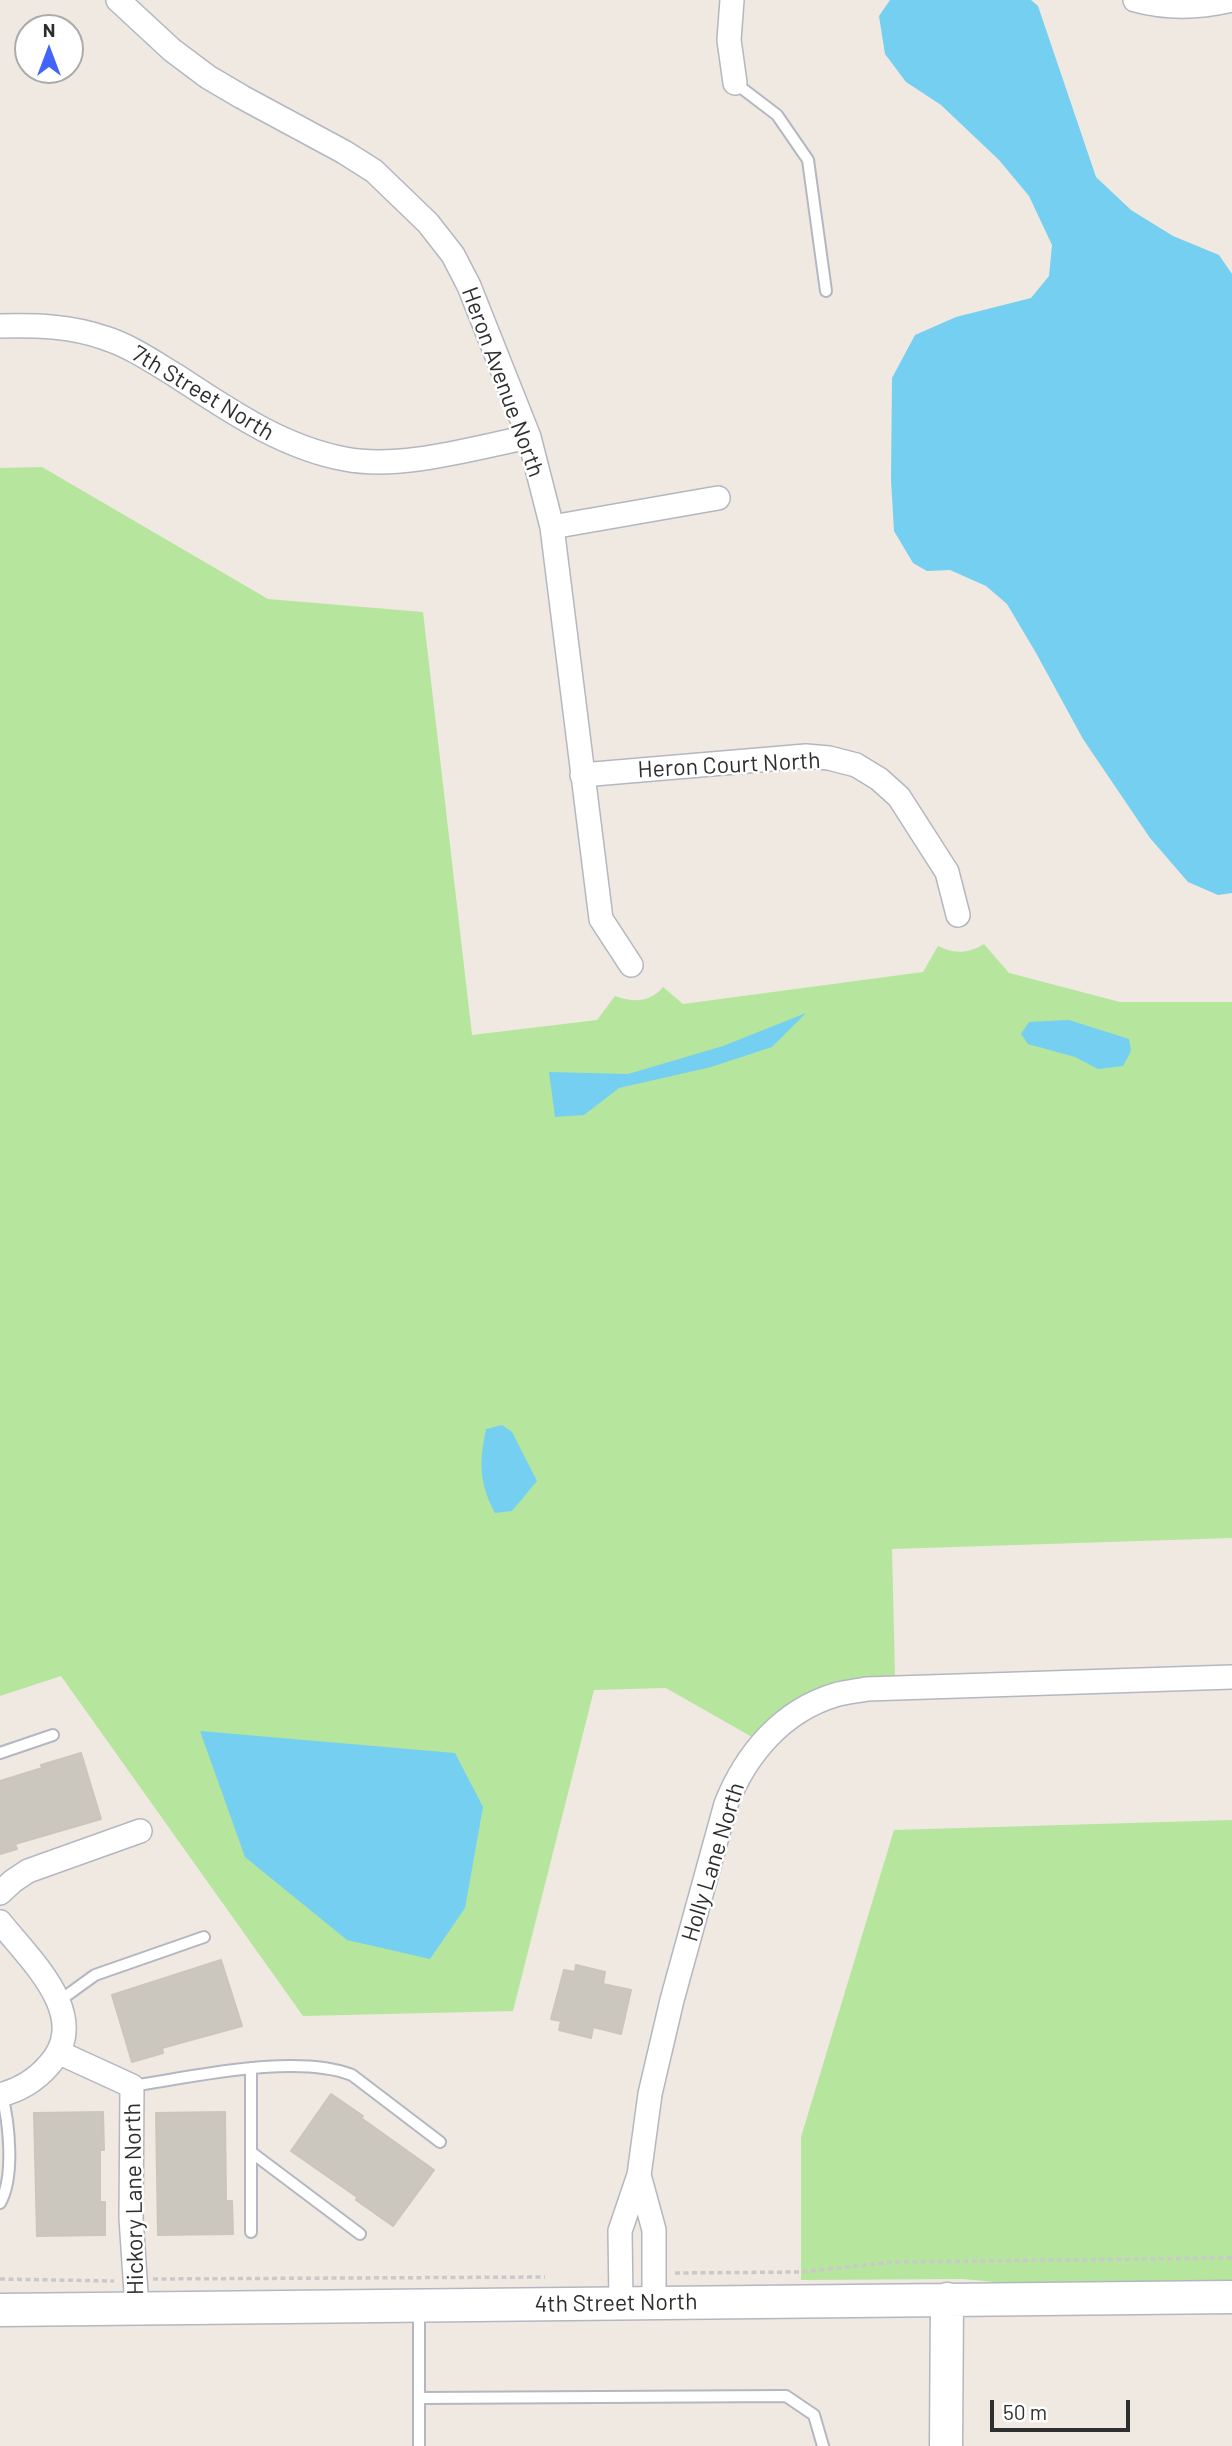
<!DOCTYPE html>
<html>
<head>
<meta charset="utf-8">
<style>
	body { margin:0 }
	#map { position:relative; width:1232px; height:2446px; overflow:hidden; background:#efe9e1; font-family:Barlow,sans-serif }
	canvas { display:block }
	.north { position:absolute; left:14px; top:14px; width:70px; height:70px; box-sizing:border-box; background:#fff; border:2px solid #ababab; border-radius:50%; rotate:0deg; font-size:19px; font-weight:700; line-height:28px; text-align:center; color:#2e2e2e }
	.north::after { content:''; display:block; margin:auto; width:24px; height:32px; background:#4264fb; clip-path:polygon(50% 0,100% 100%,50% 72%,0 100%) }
	.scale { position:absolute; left:990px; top:2400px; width:140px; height:32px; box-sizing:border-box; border:4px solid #2e2e2e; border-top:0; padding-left:9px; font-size:21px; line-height:24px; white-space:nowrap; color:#2e2e2e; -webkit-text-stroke:5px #fff; paint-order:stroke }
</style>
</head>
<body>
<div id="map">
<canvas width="1232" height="2446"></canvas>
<div class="north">N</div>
<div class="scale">50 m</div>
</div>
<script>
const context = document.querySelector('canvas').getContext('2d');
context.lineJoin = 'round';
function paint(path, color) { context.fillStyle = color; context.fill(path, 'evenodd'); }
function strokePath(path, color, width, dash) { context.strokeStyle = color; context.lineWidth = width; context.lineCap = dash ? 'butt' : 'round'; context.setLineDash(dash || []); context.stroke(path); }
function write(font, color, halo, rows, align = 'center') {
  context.font = font + ' Barlow,sans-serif'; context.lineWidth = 5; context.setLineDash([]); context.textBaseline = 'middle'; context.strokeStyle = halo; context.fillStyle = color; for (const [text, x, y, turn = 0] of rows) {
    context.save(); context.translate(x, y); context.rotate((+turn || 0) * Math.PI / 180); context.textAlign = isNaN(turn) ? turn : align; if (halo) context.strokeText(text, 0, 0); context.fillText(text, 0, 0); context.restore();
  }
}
const green = new Path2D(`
	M42 467 268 599 423 612 472 1035 597 1020 615 996C633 1003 651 1002 663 987L683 1004 923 972 938 946C954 954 968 954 984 944L1009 973 1120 1002H1232V1538L892 1549 895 1676C877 1677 858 1677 840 1683 819 1689 767 1721 752 1737L666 1688 594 1690 513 2011 303 2016 61 1676 0 1696V468Z
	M1232 1820V2281L1005 2283 963 2279 801 2280V2137L894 1830Z`);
const water = new Path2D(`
	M890 0H1031L1038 6 1096 177 1131 210 1173 236 1219 255 1232 274V893L1218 895 1188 882 1150 838 1083 739 1036 653 1007 604 986 586 950 570 927 571 913 563 894 531 891 480 892 378 915 335 956 317 1031 298 1049 276 1052 245 1029 196 999 160 941 105 906 82 885 54 879 16Z
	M806 1013 772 1047 711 1067 619 1088 584 1115 555 1117 549 1072 628 1074 723 1046Z
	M1069 1020 1129 1039 1131 1051 1123 1066 1098 1069 1075 1057 1028 1044 1021 1034 1029 1022Z
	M502 1425 512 1432 537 1481 512 1511 495 1513C479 1482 479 1463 486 1429Z
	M200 1731 455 1753 483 1807 465 1908 430 1959 347 1940 245 1857Z`);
const building = new Path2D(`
	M81 1753 101 1819 15 1844 17 1849 0 1854V1781L42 1768 41 1765Z
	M221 1960 242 2026 162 2048 163 2053 132 2062 112 1995Z
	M576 1965 605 1972 603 1984 631 1990 621 2034 593 2027 591 2038 559 2030 561 2021 551 2019 564 1970 575 1972Z
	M331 2094 363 2116 361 2118 434 2170 393 2226 356 2200 357 2197 291 2151Z
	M103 2112 104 2150H100V2202H105V2235L37 2236 34 2113Z
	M225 2112 226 2201H232L233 2234 158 2235 156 2113Z`);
const path = new Path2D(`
	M675 2273 801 2272 893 2262 1232 2258
	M0 2279 114 2281
	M153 2279 545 2277`);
const lane = new Path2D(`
	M735 83 777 115 808 160 826 291
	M0 1753 53 1735
	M59 2001 95 1975 204 1937
	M251 2068V2232
	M132 2086C192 2077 296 2053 352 2075L440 2142
	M251 2152 360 2234
	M0 2203C15 2177 9 2123 2 2095
	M419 2308V2446
	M419 2398 786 2396 814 2415 823 2446`);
const street = new Path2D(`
	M118 0 172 50 208 77 242 97 344 152 374 171 428 223 453 255 469 286 529 437 552 527 601 919 631 965
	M732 0 729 40 735 83
	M1135 0C1168 9 1199 8 1232 0
	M0 326C36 325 71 326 105 338 130 346 152 361 175 375 229 410 281 447 345 459 401 470 473 448 529 437
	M552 527 718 498
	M582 775 806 756 829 758 856 765 879 779 899 797 947 872 958 915
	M0 1893 13 1881 28 1871 140 1831
	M0 1922C30 1960 93 2016 49 2065 36 2080 20 2090 0 2095
	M60 2053 132 2086 131 2218 137 2308
	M639 2175 654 2230V2302
	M621 2302 620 2231 639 2175 650 2094 672 2000 726 1804C746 1754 782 1711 835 1695 845 1692 857 1691 867 1689L1232 1677`);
const secondary = new Path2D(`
	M0 2310 1232 2297
	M946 2446 947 2299`);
const streetNames = [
	["Heron Avenue North",503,382,70],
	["7th Street North",203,393,31],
	["Heron Court North",729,765,-3],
	["Holly Lane North",713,1862,-73],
	["Hickory Lane North",134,2199,-91],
	["4th Street North",616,2303,-1]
];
paint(green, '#b6e59e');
paint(water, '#75cff0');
paint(building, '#cbc7bf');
strokePath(building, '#cbc5ba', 2);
strokePath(lane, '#b4b7c1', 14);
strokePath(street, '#b4b7c1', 26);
strokePath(secondary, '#b4b7c1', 35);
strokePath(path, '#c9c9c9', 3.5, [5, 3.5]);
strokePath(lane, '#fff', 10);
strokePath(street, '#fff', 23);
strokePath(secondary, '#fff', 32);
write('23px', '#2e2e2e', '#fff', streetNames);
</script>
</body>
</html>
